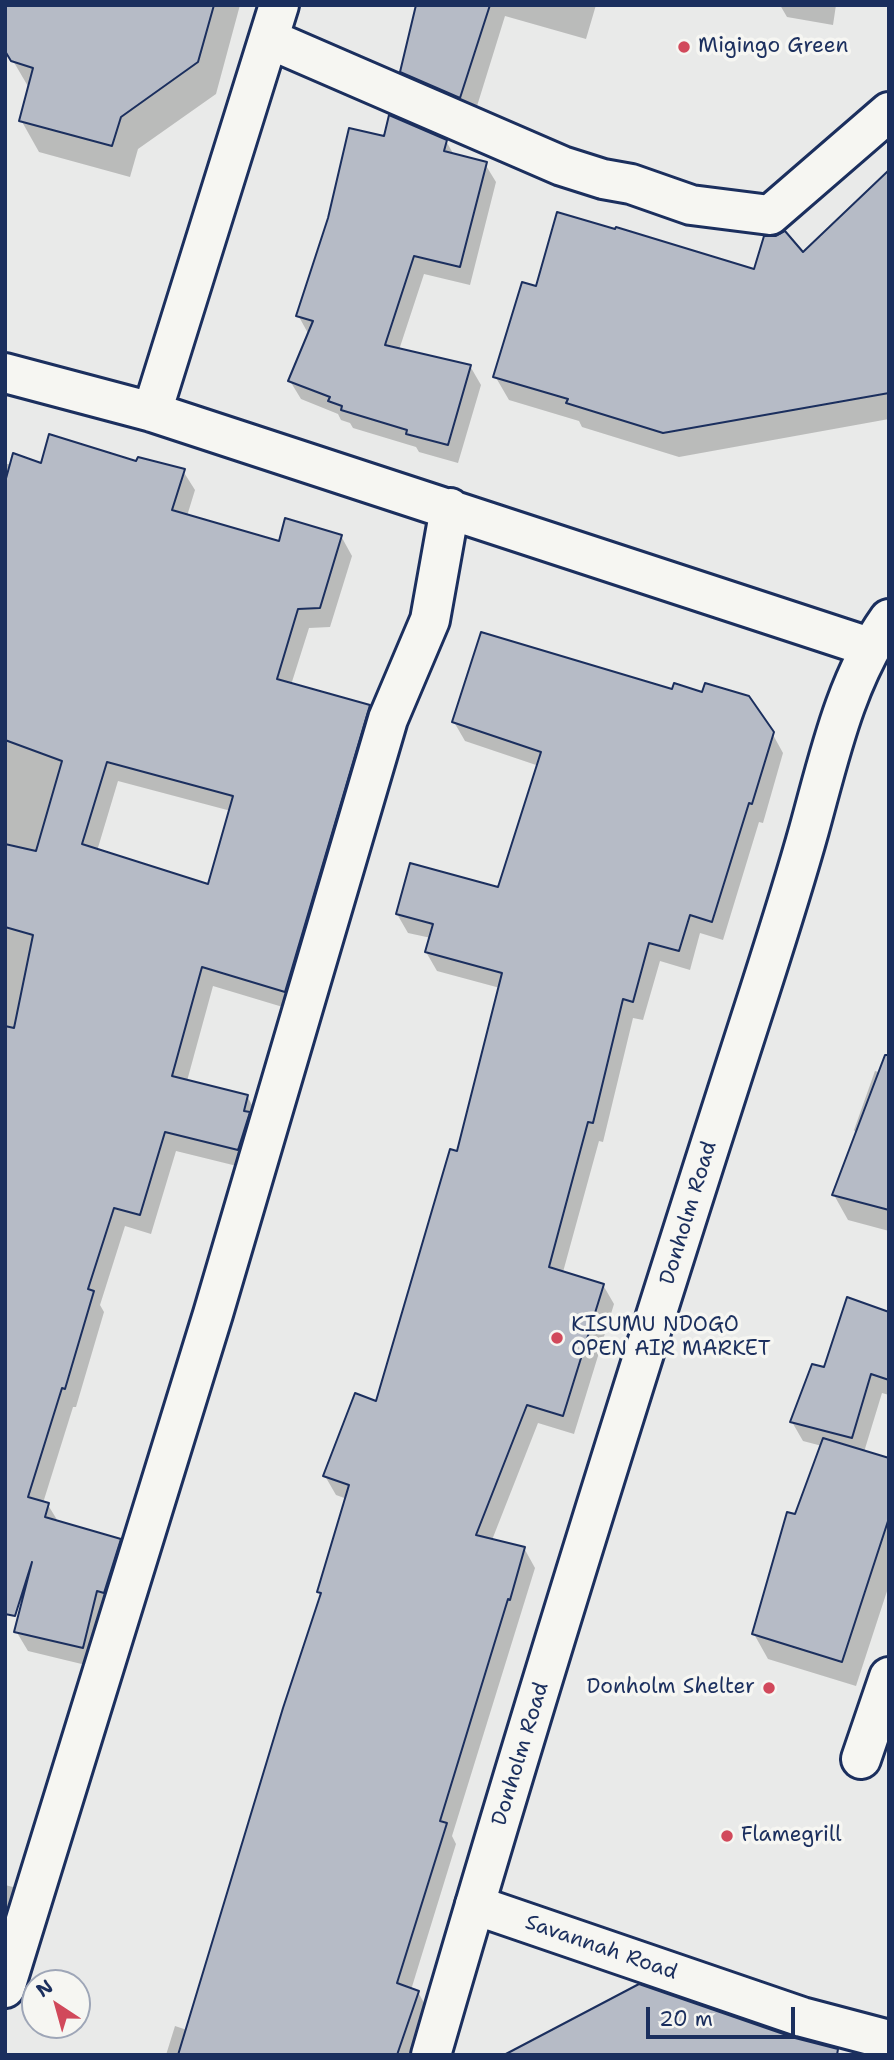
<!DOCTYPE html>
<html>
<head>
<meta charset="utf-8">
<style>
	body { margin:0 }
	#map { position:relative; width:894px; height:2060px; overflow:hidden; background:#e9eae9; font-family:"Shantell Sans",sans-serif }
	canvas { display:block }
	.frame { position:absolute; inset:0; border:7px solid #1b2f5e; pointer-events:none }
	.north { position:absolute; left:21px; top:1969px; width:70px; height:70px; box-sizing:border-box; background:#f6f6f2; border:2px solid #9ea6b7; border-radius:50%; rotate:324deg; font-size:19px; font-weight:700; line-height:28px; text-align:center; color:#1b2f5e }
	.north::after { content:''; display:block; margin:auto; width:24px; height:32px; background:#d1495b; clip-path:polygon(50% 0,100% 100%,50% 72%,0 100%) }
	.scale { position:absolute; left:646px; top:2007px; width:149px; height:32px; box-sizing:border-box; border:4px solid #1b2f5e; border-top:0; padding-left:9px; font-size:21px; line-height:24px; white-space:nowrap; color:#1b2f5e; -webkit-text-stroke:5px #f6f6f2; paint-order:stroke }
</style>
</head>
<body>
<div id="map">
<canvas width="894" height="2060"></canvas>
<div class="frame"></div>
<div class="north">N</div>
<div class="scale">20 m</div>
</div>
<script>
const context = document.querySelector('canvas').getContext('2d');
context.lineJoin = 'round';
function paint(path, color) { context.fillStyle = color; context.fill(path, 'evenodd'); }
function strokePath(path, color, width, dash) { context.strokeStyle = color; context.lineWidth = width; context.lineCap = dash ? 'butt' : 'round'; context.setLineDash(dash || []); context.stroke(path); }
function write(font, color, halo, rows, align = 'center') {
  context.font = font + ' "Shantell Sans",sans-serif'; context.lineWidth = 7; context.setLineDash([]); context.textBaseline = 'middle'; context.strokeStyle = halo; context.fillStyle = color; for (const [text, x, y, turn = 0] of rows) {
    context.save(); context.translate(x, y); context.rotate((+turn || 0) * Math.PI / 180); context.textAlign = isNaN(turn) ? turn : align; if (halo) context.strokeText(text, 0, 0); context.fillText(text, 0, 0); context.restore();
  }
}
const shadow = new Path2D(`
	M5 5H240L216 94 138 149 130 177 39 152 21 120 29 88 5 47Z
	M418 5H596L586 39 505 16 473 119 414 93 401 71Z
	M780 5H836L833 25 787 17Z
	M385 138 446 141 454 155 485 164 496 182 470 285 424 274 399 350 470 366 481 385 458 463 419 452 416 447 353 428 350 423 341 420 338 414 301 399 290 381 309 335 298 315Z
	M889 172V419L679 457 582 427 579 421 509 400 495 376 537 288 755 272 803 255Z
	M138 463 183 471 195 490 187 516 280 543 341 536 352 556 330 627 309 628 291 685 369 706 380 726 296 1011 213 986 187 1081 247 1096 258 1116 249 1169 176 1151 151 1234 125 1226 100 1305 104 1312 76 1407H73L43 1503 48 1505 59 1523 120 1540 131 1560 94 1667 28 1651 16 1631 28 1585 5 1578V464ZM118 781 231 811 209 886 97 851Z
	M454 722 772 733 783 753 763 823 759 822 723 940 700 933 690 970 660 961 643 1020 633 1018 603 1142 599 1141 563 1272 603 1285 614 1304 574 1434 538 1423 492 1540 524 1548 535 1568 452 1836 456 1844 411 1990 418 1992 429 2012 414 2055H166L175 2026 187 2030 322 1596 319 1591 347 1499 336 1495 325 1476 377 1403 459 1154 500 988 437 971 426 952 431 938 408 933 397 914 499 890 539 766 465 741Z
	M875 1071 889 1075V1231L848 1220 834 1195 857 1135 854 1130Z
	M889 1314V1395L882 1393 864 1452 889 1460V1585L856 1686 768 1659 754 1634 822 1446 803 1441 792 1422 825 1369Z
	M5 1885 13 1887 24 1906 5 1957Z`);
const building = new Path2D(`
	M5 5H214L198 62 121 117 112 146 19 121 33 68 11 61 5 51Z
	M416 5H490L460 98 400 72Z
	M389 115 447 140 444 151 487 162 460 267 414 256 385 345 471 365 448 445 406 434 407 430 341 410 342 406 328 401 330 397 288 381 313 321 296 316 328 218 349 128 384 136Z
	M889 170V393L663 433 566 403 568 399 493 377 522 282 536 286 557 212 615 229 616 227 754 269 764 236H776L785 231 803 252Z
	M49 434 136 461 138 457 185 469 172 510 279 541 285 518 342 535 320 608 298 609 277 679 370 705 285 992 202 967 172 1076 248 1095 244 1111 250 1112 238 1150 165 1132 140 1215 114 1208 88 1289 94 1291 65 1389 62 1388 28 1497 49 1503 45 1517 121 1539 104 1593 97 1591 83 1648 14 1632 32 1562 15 1616 5 1614V1026L14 1028 33 935 5 927V844L36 851 62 761 5 740V482L13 453 41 463ZM107 762 233 796 208 884 82 844Z
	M481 632 672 689 674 683 702 692 705 683 749 696 774 732 752 804 749 803 712 922 690 915 679 951 649 943 633 1002 623 999 593 1123 588 1122 549 1267 604 1284 563 1416 527 1405 476 1535 525 1547 510 1600 508 1599 440 1821 447 1823 397 1983 419 1991 397 2055H178L283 1708 321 1593 317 1592 349 1485 323 1476 355 1393 376 1401 450 1149 457 1151 502 973 425 952 433 924 396 914 410 863 498 887 541 752 452 722Z
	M885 1055H889V1210L832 1195Z
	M847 1297 889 1312V1380L871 1374 852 1438 790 1422 812 1364 824 1367Z
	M823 1438 889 1458V1518L842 1662 752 1634 787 1512 795 1514Z
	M639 1984 795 2038 838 2049 837 2055H504Z`);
const minor = new Path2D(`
	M269 39 562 166 603 179 631 184 691 205 770 215 889 112
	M5 373 152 412 869 647
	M152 412 279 5
	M861 1759 889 1677
	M475 1905 802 2017 889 2040
	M5 1988 213 1314 388 719 430 620 450 508`);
const major = new Path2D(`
	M431 2055C534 1698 646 1343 760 990 777 937 794 884 809 830 829 758 845 681 889 619`);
const markers = [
	[684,47,7,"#d1495b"],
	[557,1338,7,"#d1495b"],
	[769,1688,7,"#d1495b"],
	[727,1836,7,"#d1495b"]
];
const poiNames = [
	["Migingo Green",698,47],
	["KISUMU NDOGO",571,1326],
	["OPEN AIR MARKET",571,1350],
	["Donholm Shelter",755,1688,"right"],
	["Flamegrill",741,1836]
];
const streetNames = [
	["Donholm Road",689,1213,-73],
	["Donholm Road",521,1754,-73],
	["Savannah Road",601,1948,19]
];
paint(shadow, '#0003');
paint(building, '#b6bbc6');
strokePath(building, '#1b2f5e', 2);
strokePath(minor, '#1b2f5e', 44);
strokePath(major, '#1b2f5e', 44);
strokePath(minor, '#f6f6f2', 38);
strokePath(major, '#f6f6f2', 38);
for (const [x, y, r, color] of markers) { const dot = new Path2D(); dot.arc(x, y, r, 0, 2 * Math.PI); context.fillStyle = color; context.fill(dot); strokePath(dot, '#f6f6f2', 2.5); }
write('21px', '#1b2f5e', '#f6f6f2', poiNames, 'left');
write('21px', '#1b2f5e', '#f6f6f2', streetNames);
</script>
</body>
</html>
